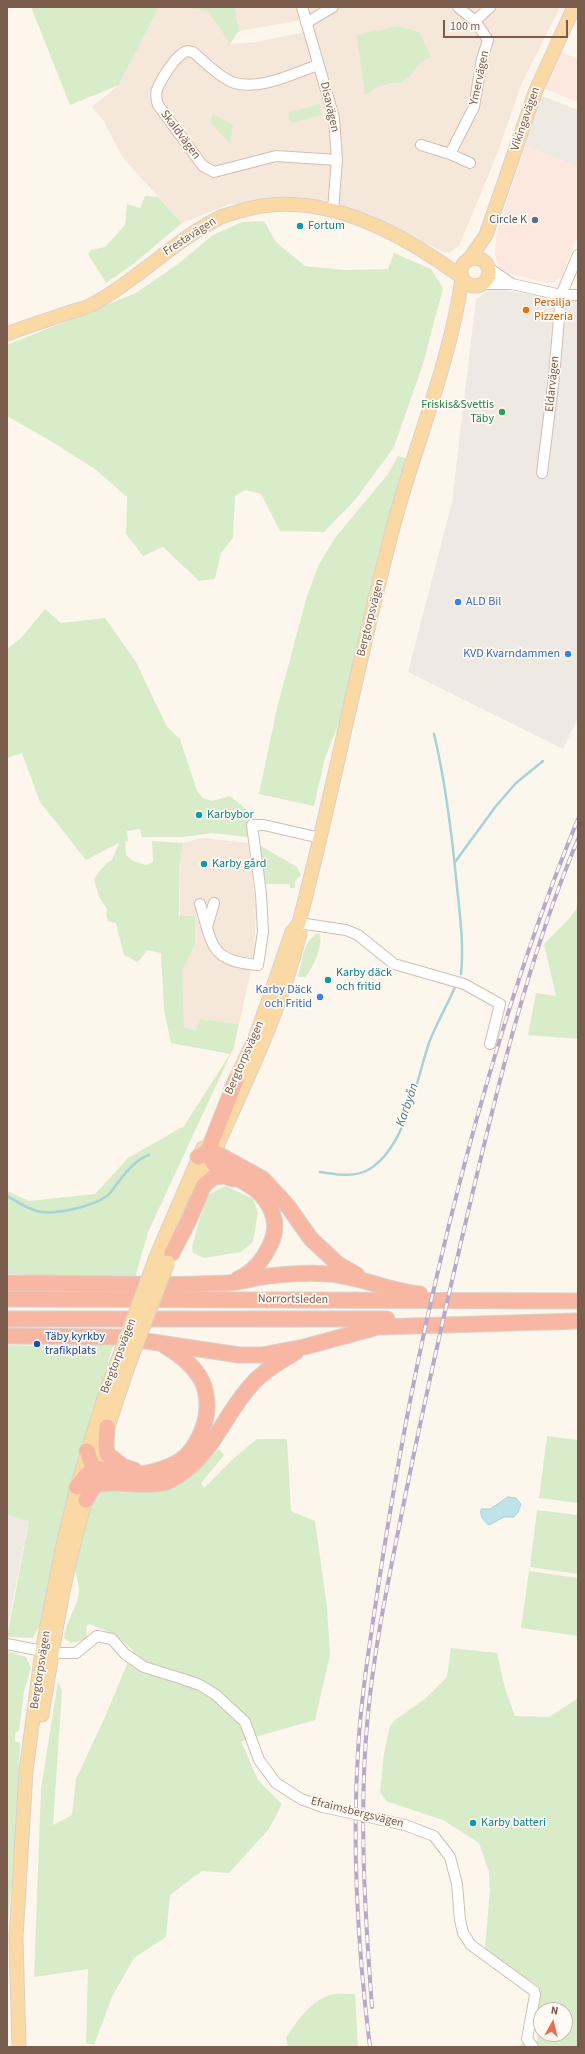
<!DOCTYPE html>
<html>
<head>
<meta charset="utf-8">
<style>
	body { margin:0 }
	#map { position:relative; width:585px; height:2054px; overflow:hidden; background:#fdf6ec; font-family:"Source Sans 3",sans-serif }
	canvas { display:block }
	.frame { position:absolute; inset:0; border:8px solid #7a5c4d; pointer-events:none }
	.north { position:absolute; left:533px; top:2002px; width:40px; height:40px; box-sizing:border-box; background:#fffaf3; border:1px solid #cabbb1; border-radius:50%; rotate:8deg; font-size:11px; font-weight:700; line-height:16px; text-align:center; color:#7a5c4d }
	.north::after { content:''; display:block; margin:auto; width:14px; height:18px; background:#e76f51; clip-path:polygon(50% 0,100% 100%,50% 72%,0 100%) }
	.scale { position:absolute; left:443px; top:20px; width:125px; height:18px; box-sizing:border-box; border:2px solid #7a5c4d; border-top:0; padding-left:5px; font-size:12px; line-height:14px; white-space:nowrap; color:#7a5c4d; -webkit-text-stroke:3px #fffaf3; paint-order:stroke }
</style>
</head>
<body>
<div id="map">
<canvas width="585" height="2054"></canvas>
<div class="frame"></div>
<div class="north">N</div>
<div class="scale">100 m</div>
</div>
<script>
const context = document.querySelector('canvas').getContext('2d');
context.lineJoin = 'round';
function paint(path, color) { context.fillStyle = color; context.fill(path, 'evenodd'); }
function strokePath(path, color, width, dash) { context.strokeStyle = color; context.lineWidth = width; context.lineCap = dash ? 'butt' : 'round'; context.setLineDash(dash || []); context.stroke(path); }
function write(font, color, halo, rows, align = 'center') {
  context.font = font + ' "Source Sans 3",sans-serif'; context.lineWidth = 3.5; context.setLineDash([]); context.textBaseline = 'middle'; context.strokeStyle = halo; context.fillStyle = color; for (const [text, x, y, turn = 0] of rows) {
    context.save(); context.translate(x, y); context.rotate((+turn || 0) * Math.PI / 180); context.textAlign = isNaN(turn) ? turn : align; if (halo) context.strokeText(text, 0, 0); context.fillText(text, 0, 0); context.restore();
  }
}
const residential = new Path2D(`
	M159 7H177L208 11 230 44 257 42 304 32 302 20 239 31 235 7H560L521 85 498 152 459 246 450 253 445 252 328 200 275 199 227 205 182 223 123 158 103 120 92 107 119 85Z
	M202 838 248 843 256 909 254 957 239 1024 200 1019 196 1031 184 1027 182 1017V971L195 916 180 915 179 871 183 843Z`);
const commercial = new Path2D(`
	M561 52 578 59V102L544 89Z
	M525 146 578 167V235L562 276 554 282 547 283 508 273 499 267 495 255 496 235Z`);
const industrial = new Path2D(`
	M542 96 578 110V167L525 146Z
	M492 288 555 299 578 300V718L563 749 408 672 452 502 476 299Z
	M7 1515 29 1520 7 1630Z`);
const green = new Path2D(`
	M31 7H159L119 85 70 105Z
	M177 7H235L239 31 230 44 208 11Z
	M398 26 419 32 431 57 420 62 411 75 400 83H391L381 86 379 85 365 96 357 35Z
	M319 104 322 115 290 123 288 113Z
	M213 114 233 125 230 143 210 122Z
	M145 196 158 197 182 223 132 265 106 283 88 254 91 250 105 247 125 225 127 204 140 208Z
	M264 221 276 242 305 266 344 270 388 269 394 253 431 269 443 288 423 364 394 447 355 500 324 532 280 531 261 494 245 490 235 496 233 538 221 553 215 579 199 581 163 547 143 556 126 534 127 497 95 469 49 440 7 416V345L136 293 178 264 213 235 242 222Z
	M398 456 406 458 380 547 340 720 325 758 314 806 259 794 277 708 307 596 319 564 335 538 388 474Z
	M45 609 61 623 105 618 136 662 167 727 180 739 197 791 203 798 212 801 230 796 246 809 248 837 212 833 184 837H142L140 829 127 831 128 841 125 842 126 855 133 861 146 865 153 862 152 841 183 843 179 871V917L180 915 195 916V944L182 971 184 1027 196 1031 200 1019 239 1024 234 1047 148 1232 135 1278 7 1274V1191L29 1201 95 1194 128 1158 184 1126 230 1054 171 1043 164 1010 161 953 147 950 138 962 124 955 116 923 108 921 106 915 107 909 99 897 94 879C99 872 104 864 112 860L119 843 86 860 40 802 22 753 7 758V649L21 638Z
	M259 845 297 867 301 875 295 881V888H290L289 884H265Z
	M578 906V1039L528 1035 536 993 556 996 544 944 569 919Z
	M319 933C325 942 312 971 305 977H298C302 962 303 939 319 933Z
	M226 1186 253 1199 258 1212 253 1242 241 1252 204 1258 193 1253 192 1247 206 1196Z
	M116 1340C111 1352 106 1362 108 1376L42 1629 38 1628 33 1638 7 1637 29 1521 7 1515V1345L42 1346 58 1349 62 1343Z
	M547 1436 578 1440V1503L539 1498Z
	M257 1439H287L291 1511 315 1521 327 1607 330 1655 315 1720 241 1741 258 1780 282 1804 269 1829 229 1873 202 1871 170 1895 166 1937 134 1958 112 1997 94 2045 86 2043 88 1969 34 1977 41 1789 58 1681 62 1692 53 1825 72 1815 76 1779 105 1717 133 1650 114 1634 89 1624 86 1627 87 1637 85 1640 71 1643 64 1638C65 1621 78 1608 79 1591 79 1583 75 1574 75 1566 75 1552 90 1505 96 1491L184 1477 200 1468 219 1449 224 1455 201 1483 204 1488 234 1458Z
	M537 1510 578 1515V1574L530 1567Z
	M529 1571 578 1578V1636L521 1628Z
	M451 1648 497 1653 505 1688 515 1716 549 1717 578 1698V2047H517L523 2043 537 2041 538 1986 492 1955 485 1948 490 1890 489 1872 479 1843 443 1820 386 1801 380 1792 384 1753 390 1726 394 1721 426 1698 447 1677ZM541 2010H565V2034H541Z
	M7 1651 26 1657 31 1668 24 1691 19 1731 15 1733V1741L20 1743C18 1806 14 1868 7 1931Z
	M355 1994 358 2047H288L286 2038C298 2019 309 2003 330 1995 337 1993 348 1994 355 1994Z`);
const water = new Path2D(`
	M508 1497 516 1498 521 1504 518 1512 514 1517H504L489 1525C483 1520 480 1517 481 1509H490Z`);
const stream = new Path2D(`
	M434 734C446 783 452 835 457 887 460 916 464 945 461 974
	M455 862 496 806 516 783 543 761
	M320 1172C336 1174 353 1178 368 1170 406 1148 416 1081 429 1043 436 1024 447 1006 455 987
	M7 1196C16 1201 25 1207 34 1210 50 1217 98 1206 110 1193 120 1180 133 1160 149 1155`);
const minor = new Path2D(`
	M302 7 334 118 337 160 333 210
	M475 21 490 7
	M306 23 333 7
	M318 65C294 73 258 92 232 82 218 76 205 62 193 52L187 51C177 54 163 76 158 87 155 93 156 99 158 105L203 166 214 172 276 156 337 160
	M421 145 450 154 474 107 482 59 488 40 475 21 458 7
	M450 154 470 163
	M489 268 512 284
	M483 284H512L561 295H578
	M542 473 554 377 561 295 578 255
	M200 904C213 945 209 961 258 965L263 932 261 894 252 825H264L320 838
	M299 923 346 930 358 935 394 964 464 984 500 1004 490 1044
	M207 927 214 903
	M7 1644 42 1651
	M53 1653H76L97 1636 112 1639 125 1654 144 1667 183 1679 200 1685 216 1695 245 1722 259 1760 276 1783 301 1799 323 1807
	M405 1825 434 1836 450 1857 457 1884 460 1920 463 1933 471 1945 534 1991 535 1995 527 2039 533 2047`);
const major = new Path2D(`
	M461 272a14 14 0 1 1 28 0a14 14 0 1 1-28 0Z
	M470 258 486 235 536 90 574 7
	M7 334C27 326 47 320 67 313 76 310 87 308 95 303 138 279 173 242 217 219 223 215 232 214 240 211 317 187 399 231 460 276
	M231 1089 256 1036 292 932 299 923C334 790 359 654 395 520 417 440 450 362 462 279
	M197 1192C233 1106 277 1025 300 934
	M156 1257 203 1148
	M42 1715C49 1674 55 1632 63 1592 79 1514 103 1439 129 1364
	M19 2047 16 1937 26 1771 42 1651 63 1545 77 1487 107 1388 118 1360`);
const highway = new Path2D(`
	M236 1080 208 1151C210 1157 212 1163 217 1167 225 1174 236 1177 244 1182 267 1194 282 1219 271 1243 263 1260 255 1271 238 1279
	M198 1157 208 1151 214 1152 263 1179 287 1205 311 1239 338 1264 357 1275
	M172 1253 189 1220 204 1185 214 1177 224 1176 233 1179
	M7 1283C81 1282 155 1287 228 1283 239 1282 251 1279 261 1277 284 1274 306 1272 328 1274 360 1276 388 1291 420 1294
	M7 1299 578 1301
	M7 1319H387
	M7 1336 119 1337 239 1355H262L304 1347 378 1327 578 1321
	M107 1427 106 1446 107 1454 124 1467 134 1470
	M87 1451 94 1470 101 1476
	M77 1487C82 1481 86 1473 94 1470 104 1466 113 1472 123 1474 140 1477 174 1468 186 1456 195 1447 200 1437 204 1425 209 1410 208 1389 199 1376 190 1362 179 1354 165 1346
	M86 1500C88 1496 91 1490 94 1487 105 1477 151 1490 169 1481 214 1458 222 1415 254 1382 265 1370 282 1360 296 1352`);
const rail = new Path2D(`
	M372 2007C365 1914 359 1819 367 1725 373 1653 388 1582 402 1512 420 1422 440 1332 461 1242 493 1106 524 968 578 839
	M370 2047C358 1951 352 1847 358 1751 361 1696 370 1642 378 1588 391 1502 406 1417 424 1333 462 1159 510 984 578 819`);
const minorBridge = new Path2D(`
	M323 1807 405 1825`);
const majorBridge = new Path2D(`
	M118 1360 156 1257
	M129 1364 168 1262`);
const markers = [
	[535,220,4,"#5c6f8a"],
	[300,226,4,"#0f9aa8"],
	[526,310,4,"#e8710a"],
	[502,412,4,"#2e9e5b"],
	[458,602,4,"#3f7fe0"],
	[568,654,4,"#3f7fe0"],
	[199,815,4,"#0f9aa8"],
	[204,864,4,"#0f9aa8"],
	[328,980,4,"#0f9aa8"],
	[320,997,4,"#3f7fe0"],
	[37,1344,4,"#1a4fb4"],
	[473,1823,4,"#0f9aa8"]
];
const streetNames = [
	["Ymervägen",480,78,-78],
	["Disavägen",329,107,77],
	["Vikingavägen",526,119,-71],
	["Skaldvägen",180,135,53],
	["Frestavägen",190,237,-33],
	["Eldarvägen",553,384,-84],
	["Bergtorpsvägen",371,618,-76],
	["Bergtorpsvägen",245,1058,-66],
	["Norrortsleden",293,1300,1],
	["Bergtorpsvägen",119,1356,-69],
	["Bergtorpsvägen",41,1670,-81],
	["Efraimsbergsvägen",357,1813,14]
];
const serviceNames = [
	["Circle K",527,220]
];
const cultureNames = [
	["Fortum",308,226],
	["Karbybor",207,815],
	["Karby gård",212,864],
	["Karby däck",336,973],
	["och fritid",336,987],
	["Karby batteri",481,1823]
];
const foodNames = [
	["Persilja",534,303],
	["Pizzeria",534,317]
];
const leisureNames = [
	["Friskis&Svettis",494,405],
	["Täby",494,419]
];
const shopNames = [
	["ALD Bil",466,602,"left"],
	["KVD Kvarndammen",560,654],
	["Karby Däck",312,990],
	["och Fritid",312,1004]
];
const transitNames = [
	["Täby kyrkby",45,1337],
	["trafikplats",45,1351]
];
const waterNames = [
	["Karbyån",408,1105,-71]
];
paint(residential, '#f5e8da');
paint(commercial, '#fde8e0');
paint(industrial, '#efe9e4');
paint(green, '#d8ecc9');
paint(water, '#bfe3e8');
strokePath(water, '#a5d3da', 1);
strokePath(stream, '#a5d3da', 2.5);
strokePath(minor, '#d1beb0', 12);
strokePath(major, '#dad1cd', 15);
strokePath(highway, '#dad1cd', 17);
strokePath(minor, '#fff', 10);
strokePath(major, '#fbd9a5', 13);
strokePath(highway, '#f7b7a3', 15);
strokePath(rail, '#b9a8c9', 4);
strokePath(rail, '#fffaf3', 2.5, [8]);
strokePath(minorBridge, '#d1beb0', 12, []);
strokePath(majorBridge, '#dad1cd', 15, []);
strokePath(minorBridge, '#fff', 10);
strokePath(majorBridge, '#fbd9a5', 13);
for (const [x, y, r, color] of markers) { const dot = new Path2D(); dot.arc(x, y, r, 0, 2 * Math.PI); context.fillStyle = color; context.fill(dot); strokePath(dot, '#fffaf3', 1.5); }
write('12px', '#7a5c4d', '#fffaf3', streetNames);
write('12px', '#4e5e75', '#fffaf3', serviceNames, 'right');
write('12px', '#0d838f', '#fffaf3', cultureNames, 'left');
write('12px', '#c56008', '#fffaf3', foodNames, 'left');
write('12px', '#27864d', '#fffaf3', leisureNames, 'right');
write('12px', '#366cbe', '#fffaf3', shopNames, 'right');
write('12px', '#164399', '#fffaf3', transitNames, 'left');
write('italic 13px', '#437c86', '#fffaf3', waterNames);
</script>
</body>
</html>
